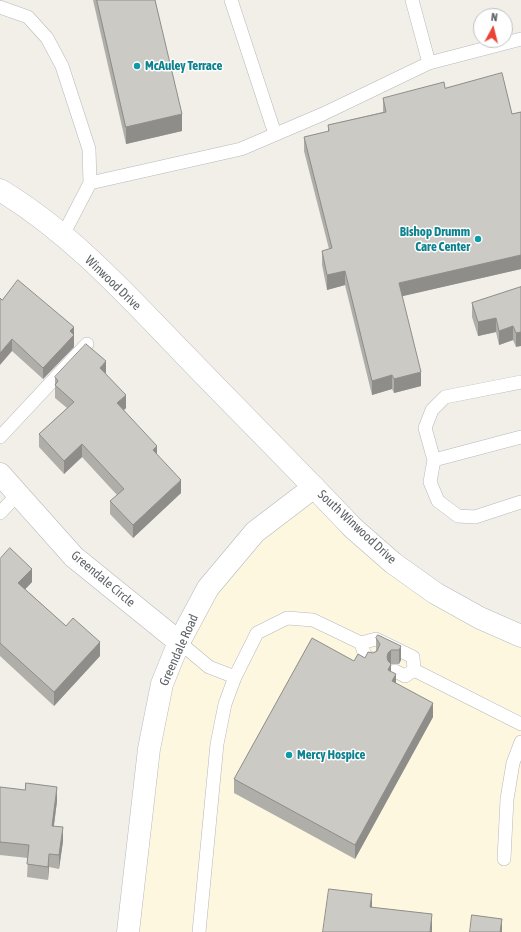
<!DOCTYPE html>
<html>
<head>
<meta charset="utf-8">
<style>
	body { margin:0 }
	#map { position:relative; width:521px; height:932px; overflow:hidden; background:#f1efe8; font-family:"Asap Condensed",sans-serif }
	canvas { display:block }
	.north { position:absolute; left:473px; top:8px; width:40px; height:40px; box-sizing:border-box; background:#fff; border:1px solid #bfc1c3; border-radius:50%; rotate:7deg; font-size:11px; font-weight:700; line-height:16px; text-align:center; color:#5f6368 }
	.north::after { content:''; display:block; margin:auto; width:14px; height:18px; background:#ea4335; clip-path:polygon(50% 0,100% 100%,50% 72%,0 100%) }
</style>
</head>
<body>
<div id="map">
<canvas width="521" height="932"></canvas>
<div class="north">N</div>
</div>
<script>
const context = document.querySelector('canvas').getContext('2d');
context.lineJoin = 'round';
function paint(path, color) { context.fillStyle = color; context.fill(path, 'evenodd'); }
function strokePath(path, color, width, dash) { context.strokeStyle = color; context.lineWidth = width; context.lineCap = dash ? 'butt' : 'round'; context.setLineDash(dash || []); context.stroke(path); }
function write(font, color, halo, rows, align = 'center') {
  context.font = font + ' "Asap Condensed",sans-serif'; context.lineWidth = 3; context.setLineDash([]); context.textBaseline = 'middle'; context.strokeStyle = halo; context.fillStyle = color; for (const [text, x, y, turn = 0] of rows) {
    context.save(); context.translate(x, y); context.rotate((+turn || 0) * Math.PI / 180); context.textAlign = isNaN(turn) ? turn : align; if (halo) context.strokeText(text, 0, 0); context.fillText(text, 0, 0); context.restore();
  }
}
const commercial = new Path2D(`
	M314 487 353 528 521 636V932H128L149 749 208 588Z`);
const service = new Path2D(`
	M231 0 275 134
	M0 7 28 17 47 38 62 66 89 149 90 183 63 235
	M429 63 521 39
	M90 183 241 149 323 114 429 63 412 0
	M0 437 87 344
	M521 437 434 460 430 482 438 501 458 516 475 517 521 502
	M434 460 425 428 432 410 445 397 521 382
	M0 513 19 493
	M179 642 209 667 235 677
	M361 643 365 656 372 659
	M395 671 405 676 414 670
	M504 859 507 799 513 763 521 742
	M199 932 217 744 225 704 235 677 257 633 287 618 313 620 361 643 376 639 413 657 414 670 521 724`);
const minor = new Path2D(`
	M0 190C70 232 126 294 182 352 239 411 297 469 353 528L393 563 435 593 480 618 521 636
	M0 474 74 557 179 642
	M128 932 149 749 162 684 179 642 208 588 255 532 314 487`);
const wall = new Path2D(`
	M93 0H155L182 131 126 144Z
	M445 88 512 114 521 112V269L402 296 421 386 394 393 392 389 372 395 345 285 327 290 322 265V251L329 249 304 151V137L328 132V125L383 112V98Z
	M521 287 516 347 513 340 499 345 496 332 478 336 472 317V303Z
	M2 300 74 327V347L43 379 12 351Z
	M106 374 126 408 124 410 157 455 181 493 133 538 110 514V501L117 495 82 457 64 474 39 447V434L67 408 55 398V377Z
	M0 559 32 582 25 589 66 626 100 656 54 706 0 656Z
	M376 638 401 646V660L399 664H391V672L396 683 433 717 355 859 234 793V779L354 661 365 658 373 653 376 651Z
	M0 787 57 801 54 826 63 841 59 869 49 867 48 880 27 877 28 858 0 855Z`);
const shadedWall = new Path2D(`
	M182 114V131L126 144V127Z
	M521 255V269L399 297V283Z
	M345 271V285L327 290V275Z
	M496 318V332L478 336V322Z
	M513 326V340L499 345V331Z
	M74 327V347L43 379V368L70 331Z
	M521 332V346L516 347V333Z
	M12 339V351L0 365V353Z
	M106 361V374L100 368Z
	M421 372V386L394 393V379Z
	M392 375V389L372 395V381Z
	M126 395V408L117 416V403Z
	M82 444V457L64 474V461Z
	M157 446V459L153 450Z
	M181 480V493L133 538V525Z
	M32 569V582L18 597V583Z
	M100 642V656L54 706V692Z
	M401 646V660L399 664V650Z
	M391 650V664L387 671V657L388 653Z
	M391 664V678L388 670Z
	M396 674V688L392 681Z
	M433 703V717L355 859V845Z
	M57 787V801L52 839V826Z
	M63 827V841L59 869V855Z
	M49 854V867L48 880V867Z
	M372 894V908L370 907Z
	M432 914V932H430Z
	M502 919V932H500Z`);
const building = new Path2D(`
	M97 0H155L182 114 126 127Z
	M502 73 512 114 521 112V255L399 283 421 372 394 379 392 375 372 381 345 271 327 275 322 251 332 248 304 137 329 131 328 125 386 112 383 98 444 82 445 88Z
	M18 280 74 327 70 331 74 335 43 368 12 339 0 353V298L2 300Z
	M521 287V332L516 333 513 326 499 331 496 318 478 322 472 303Z
	M86 344 106 361 100 368 126 395 117 403 157 446 153 450 181 480 133 525 110 501 124 489 82 444 64 461 39 434 74 402 55 385 58 381 55 377Z
	M10 548 32 569 18 583 66 626 73 618 100 642 54 692 0 643V559Z
	M378 635 401 646 399 650H391L388 653 387 657 388 661 391 664 388 670 396 674 392 681 433 703 355 845 234 779 312 638 354 661 358 654 365 658 368 652 373 653 377 651 380 644 376 638Z
	M26 783 57 787 52 826 63 827 59 855 49 854 48 867 27 864 29 845 0 842V787L25 790Z
	M329 889 372 894 370 907 432 914 430 932H323Z
	M472 915 502 919 500 932H470Z`);
const markers = [
	[137,66,4,"#0f9aa8"],
	[478,239,4,"#0f9aa8"],
	[289,755,4,"#0f9aa8"]
];
const cultureNames = [
	["McAuley Terrace",145,66],
	["Bishop Drumm",470,232,"right"],
	["Care Center",470,247,"right"],
	["Mercy Hospice",297,755]
];
const streetNames = [
	["Winwood Drive",113,283,44],
	["South Winwood Drive",357,527,43],
	["Greendale Circle",103,579,40],
	["Greendale Road",179,650,-66]
];
paint(commercial, '#fef7e0');
strokePath(service, '#b5b8bc', 14);
strokePath(minor, '#b5b8bc', 23);
strokePath(service, '#fff', 13);
strokePath(minor, '#fff', 22);
paint(wall, '#afaea9');
paint(shadedWall, '#8f8d8a');
paint(building, '#cccac5');
strokePath(building, '#8f8d8a', 1);
for (const [x, y, r, color] of markers) { const dot = new Path2D(); dot.arc(x, y, r, 0, 2 * Math.PI); context.fillStyle = color; context.fill(dot); strokePath(dot, '#fff', 1.5); }
write('bold 13px', '#0d838f', '#fff', cultureNames, 'left');
write('13px', '#5f6368', '#fff', streetNames);
</script>
</body>
</html>
